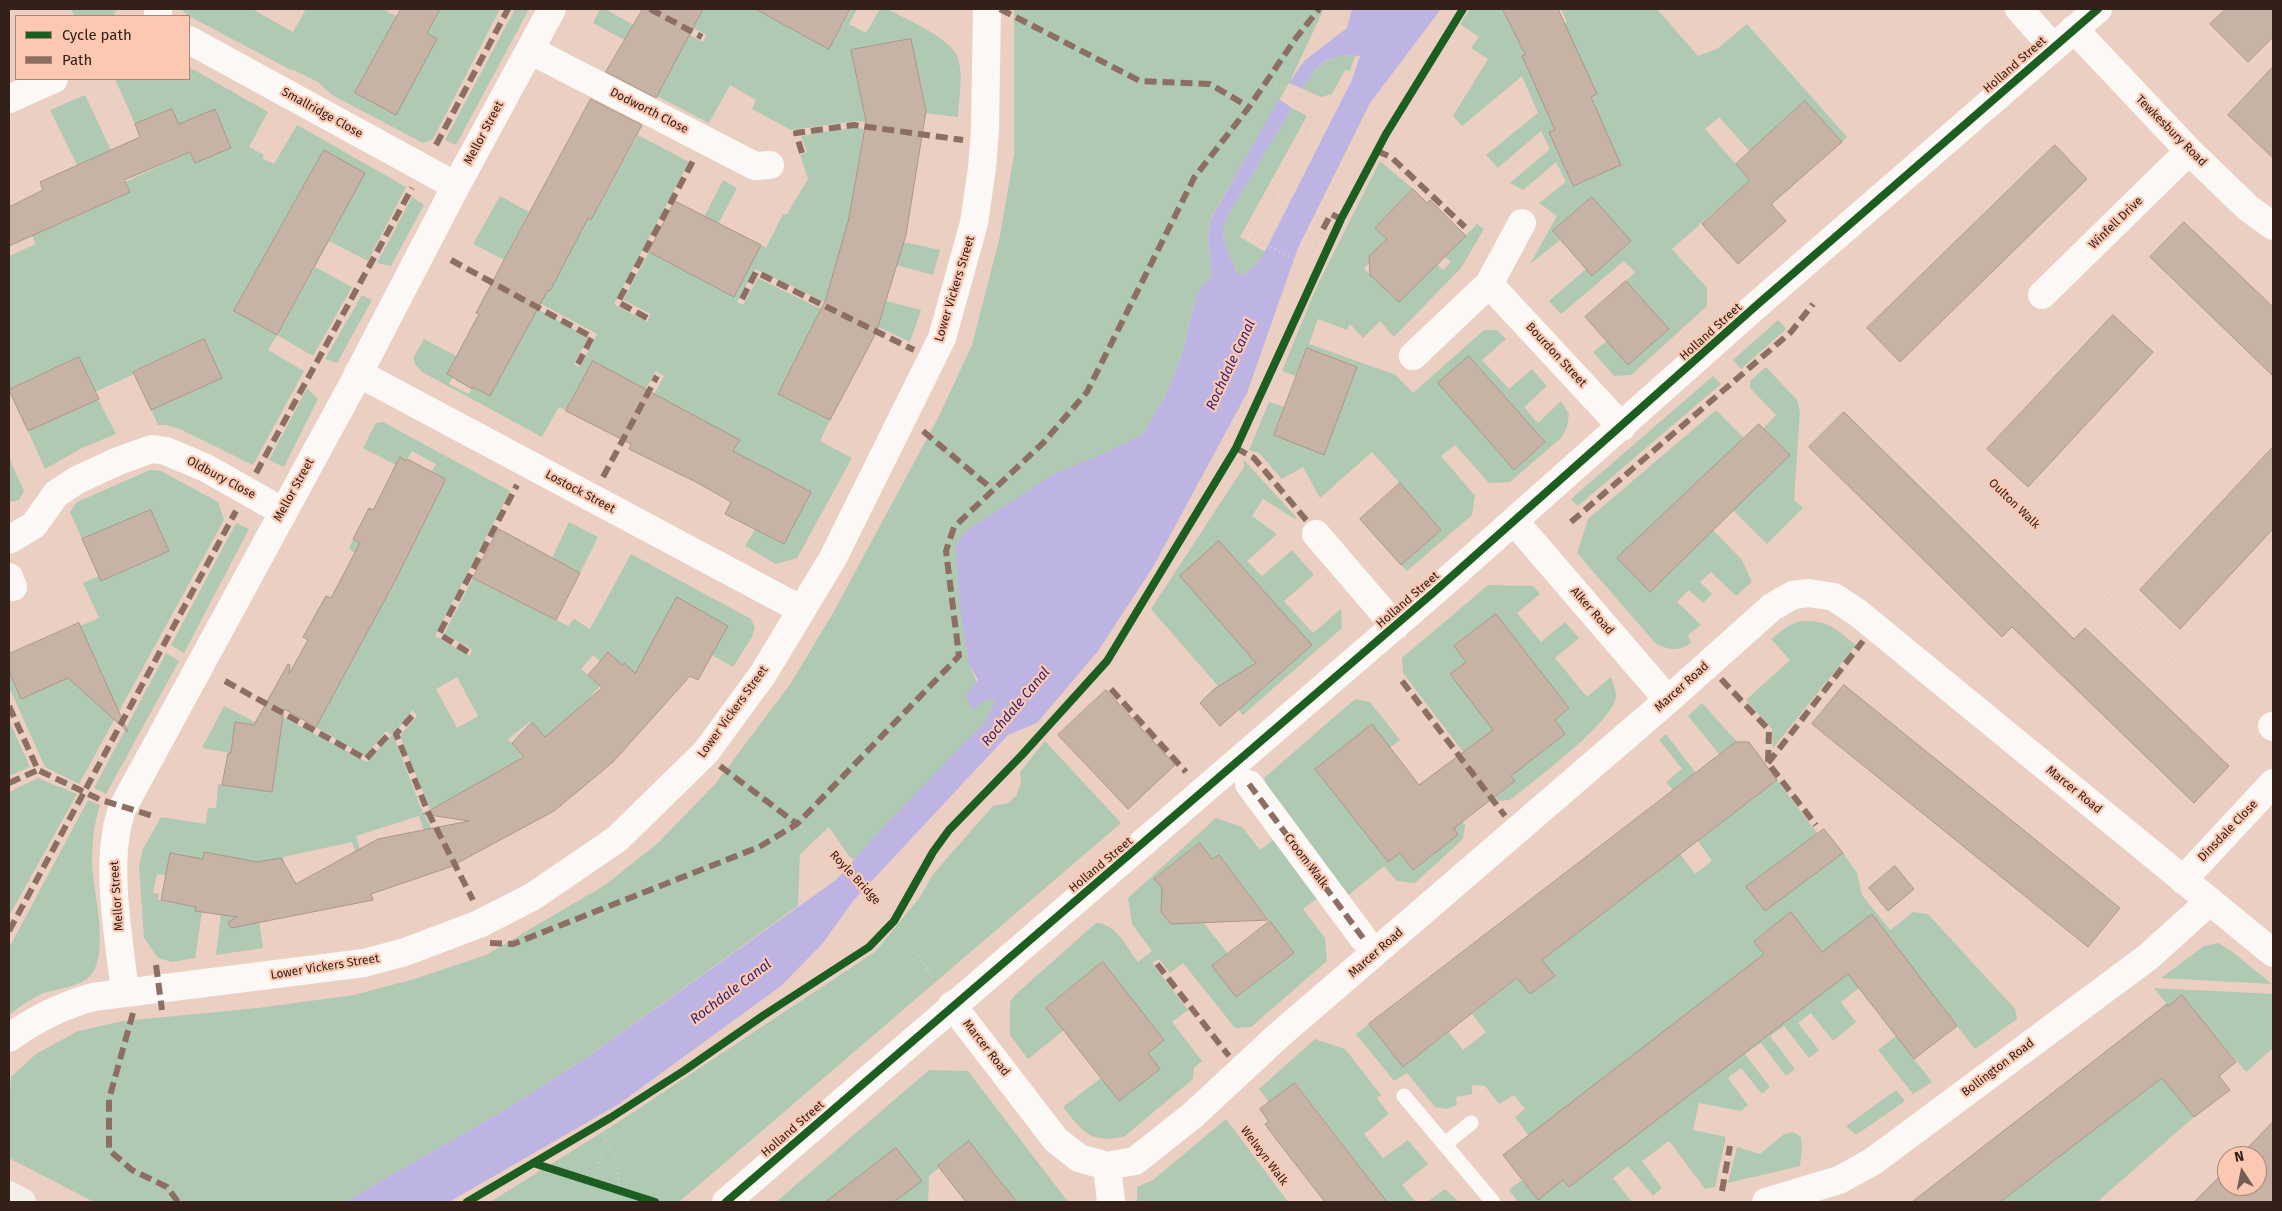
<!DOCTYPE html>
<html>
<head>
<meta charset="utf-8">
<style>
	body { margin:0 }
	#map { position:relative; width:2282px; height:1211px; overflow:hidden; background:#ebcfc3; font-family:"Fira Sans",sans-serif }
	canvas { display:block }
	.frame { position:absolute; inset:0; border:10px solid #332018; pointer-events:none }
	.legend { position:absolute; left:15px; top:15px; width:175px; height:65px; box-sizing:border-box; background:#fcc8b2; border:1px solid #ac8574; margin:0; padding:6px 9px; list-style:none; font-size:15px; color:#332018 }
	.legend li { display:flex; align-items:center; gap:10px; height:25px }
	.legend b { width:25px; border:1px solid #ac8574 }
	.north { position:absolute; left:2217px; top:1146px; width:50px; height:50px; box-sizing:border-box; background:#fcc8b2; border:1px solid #ac8574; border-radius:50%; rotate:349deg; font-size:14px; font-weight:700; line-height:20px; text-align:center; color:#332018 }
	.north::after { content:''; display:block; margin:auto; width:18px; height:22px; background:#735d54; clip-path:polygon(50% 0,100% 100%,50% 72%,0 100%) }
</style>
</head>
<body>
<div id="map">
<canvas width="2282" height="1211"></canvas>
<div class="frame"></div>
<ul class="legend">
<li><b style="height:6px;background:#1b5e20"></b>Cycle path</li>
<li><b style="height:6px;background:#8d6e63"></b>Path</li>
</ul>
<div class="north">N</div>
</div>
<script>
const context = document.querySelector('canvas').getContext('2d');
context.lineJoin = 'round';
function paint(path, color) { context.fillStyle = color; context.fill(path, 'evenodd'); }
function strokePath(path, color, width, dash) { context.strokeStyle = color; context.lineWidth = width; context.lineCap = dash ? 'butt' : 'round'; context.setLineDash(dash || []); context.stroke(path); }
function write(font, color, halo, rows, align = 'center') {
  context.font = font + ' "Fira Sans",sans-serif'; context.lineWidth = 4.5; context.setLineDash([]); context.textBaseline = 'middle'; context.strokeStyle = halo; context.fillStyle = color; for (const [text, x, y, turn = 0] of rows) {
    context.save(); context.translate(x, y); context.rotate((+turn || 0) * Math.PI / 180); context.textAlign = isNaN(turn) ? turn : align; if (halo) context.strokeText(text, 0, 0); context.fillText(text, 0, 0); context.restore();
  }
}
const green = new Path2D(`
	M71 9H117L113 16H75Z
	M181 9H252L293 32 306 9H388L387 12 397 16 355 93 396 114 437 39 427 33 440 9H500L433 139 423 143 332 95 318 82 292 69 291 70 187 15Z
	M515 9H529L456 145 445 140Z
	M600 9H605L639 28 630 43 593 23Z
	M703 9H779L774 19 829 49 851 9H857L849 24 866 33 880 9H887C904 18 950 38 957 56 964 73 959 98 958 117L924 113 922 130 856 121 791 130 752 109 756 100 730 85 709 123 657 96 687 39 645 16 647 12 703 42 707 35 693 28ZM911 39 925 104 865 116 852 50Z
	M1014 9H1324L1289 83 1211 218 1208 235 1212 279 1197 295 1182 354 1165 397 1143 434 966 531 957 546 958 582 969 664 985 700H995L986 721 854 860 849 856 829 827 800 854 798 906 586 1058 510 1107 345 1202H94L9 1158V1104L11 1077 36 1054 78 1031 123 1021 258 1008 354 995 414 979 486 955 605 885 658 843 716 783 791 683 833 613 938 418 972 345 1000 236 1014 154Z
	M1470 9H1503L1521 45 1567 22 1561 9H1657L1698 56 1717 49 1747 24 1847 137 1842 142 1805 101 1757 145 1794 185 1786 192 1719 117 1705 129 1750 180 1672 249 1707 288V306L1631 375 1614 376 1593 352 1607 341 1628 365 1669 329 1626 281 1635 272 1624 261 1561 314 1549 301 1586 269 1592 276 1630 241 1592 197 1553 232 1560 240 1530 264 1557 216 1539 203 1566 182 1556 162 1523 190 1510 183 1550 149 1541 131 1498 168 1486 155 1538 113 1522 76 1462 126 1453 116 1488 59 1471 48 1479 37 1460 24ZM1569 35 1597 94 1552 115 1535 69 1529 72 1522 56ZM1597 111 1620 165 1573 186 1550 132Z
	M1341 55 1355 56 1350 71 1345 70 1332 94 1321 97 1303 89C1313 71 1320 61 1341 55Z
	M189 67 268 112 249 147 264 155 262 158 274 164 297 125 406 187 368 261 329 241 315 267 352 287 313 356 277 335 268 350 304 371 253 465 180 429 167 425H158L151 410 221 378 204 339 133 371 134 374 95 392 79 357 9 390V392V256L36 244 23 217 36 210 46 230 130 192 125 182 190 152 195 163 231 148 215 110 179 124 172 109 135 124 115 79H189ZM324 150 347 206 329 241 286 217ZM273 243 315 267 277 335 235 311Z
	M85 95 111 150 77 165 50 110Z
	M1292 108 1307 116 1240 237 1265 252 1261 259 1243 276 1238 274C1231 258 1222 243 1223 224Z
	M854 127 864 129 854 192 900 241 940 250 933 275 896 265 882 313 886 301 921 310 910 342 755 269 737 302 743 305 758 278 821 309 778 394 830 420 820 441 852 458 797 558 776 564 745 546 755 529 784 544 811 492 753 462 714 488 739 440 658 396 631 436 664 376 656 371 645 390 593 361 566 410 559 407 542 437 422 372 416 365 413 358 424 339 456 356 447 374 453 377 449 384 469 394 473 387 490 396 537 309 588 337 574 364 580 367 597 334 495 279 501 266 550 291 580 233 532 207 540 193 591 220 638 135 689 162 614 304 647 322 651 314 623 300 649 252 734 297 761 245 766 248 783 214H787L808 179 800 155 807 152 801 136Z
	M1380 161 1413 189 1375 227 1387 239 1382 243 1387 248C1376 249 1369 252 1369 263L1364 269 1399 302 1437 264 1443 270 1451 262 1445 257 1477 224 1484 229 1461 268 1394 337 1380 321 1363 338 1350 324 1347 330 1318 319 1309 344 1396 375 1413 393 1484 330H1497L1506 339 1482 360 1509 389 1532 369 1547 386 1524 407 1538 423 1561 401 1569 414 1567 427 1561 438 1510 482 1489 483 1455 445 1441 456 1475 496 1472 515 1407 571 1401 565 1441 530 1372 452 1320 498 1303 467 1282 479 1259 453 1249 450 1269 402 1285 407 1274 435 1324 454 1357 367 1307 348 1296 376 1282 371 1316 288ZM1469 356 1513 406 1438 383ZM1521 416 1545 442 1514 470 1490 443Z
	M723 180 737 188 714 232 702 221Z
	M500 196 529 212 504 260 473 244Z
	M412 197 424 205 391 266 377 263Z
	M362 295 372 300 337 363 325 359Z
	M1778 320 1786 329 1741 369 1733 360Z
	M1766 367 1797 400 1800 412 1794 500 1803 508 1767 544 1733 510 1763 429 1776 415 1750 388V381Z
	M1713 376 1721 384 1578 506 1571 499Z
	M307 388 318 399 284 467 269 460Z
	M98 399 116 434 82 448 45 469 28 431Z
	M1716 410 1744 438 1724 458 1671 571 1713 530 1742 560 1752 582 1736 596 1711 572 1700 582 1712 594 1703 603 1689 590 1677 602 1701 625 1688 635 1691 643C1678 652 1670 650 1656 644L1577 553 1588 519Z
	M383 422 510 491 435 636 470 656 472 649 444 634 473 578 568 626 574 619 590 629 631 554 751 619 755 628 752 637 733 667 712 655 728 626 677 598 664 699 607 653 600 661 593 655 581 669 600 686 580 708 545 737 531 721 508 739 523 756 519 759 553 799 459 794 430 809 400 736 417 716 413 710 393 735 421 808 448 860 436 866 419 816 356 836 373 893H371L352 842 283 857 294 915 259 920 263 948 216 955 221 914 254 921 264 864 204 852 203 859 166 875 157 874 153 893 159 894 158 900 196 907 195 910 202 912 195 958 172 962 158 958 144 938 139 866 143 849 161 817 206 824 208 808H216L218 784 272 792 281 728 236 722 231 753 202 748 224 706 255 722 264 707 367 762 392 735 386 731 365 756 316 727 360 645 312 620 318 609 366 635 395 579 349 549 353 539 401 564 446 479 432 471 436 464 412 451 406 461 400 457 396 465 363 448 376 423ZM457 677 478 716 457 728 436 689Z
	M9 458 24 491 19 500 9 502Z
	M1244 460 1297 518 1295 519 1263 499 1252 516 1277 534 1247 561 1262 576 1292 550 1314 575 1284 601 1313 633 1341 609 1342 628 1243 715 1151 609 1244 467ZM1235 632 1312 645 1276 677Z
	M150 470 161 471 218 502 224 520 79 784 45 767 9 687V671L21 699 74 675 80 689 87 695 103 687 106 682 80 626 99 618 83 583 99 576 102 581 169 551 151 510 82 539 70 512 77 502Z
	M569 522 598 537 580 573 564 564 550 562Z
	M236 523 249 529 184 653 171 645Z
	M1488 585 1533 586 1540 594 1517 613 1541 642 1565 622 1579 638 1555 658 1587 697 1611 677C1613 683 1616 690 1616 696 1614 722 1532 782 1510 800L1498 801 1495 797 1515 781 1502 764 1495 770 1475 743 1463 752 1403 673 1402 658ZM1496 614 1569 708 1555 720 1565 734 1523 767 1490 692 1474 705 1468 698 1484 685 1457 683 1450 675 1466 662 1454 646Z
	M1800 621C1828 620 1835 628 1856 645L1773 748 1772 729 1746 700 1790 660 1771 639 1788 626Z
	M166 653 179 661 106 794 94 788Z
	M1355 699 1370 702 1400 740 1374 760 1372 724 1315 769 1388 862 1400 853 1413 870 1458 835 1427 795 1436 788 1465 825 1463 839 1415 883 1397 881 1384 866 1346 897 1268 795 1264 778Z
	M1702 703 1737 742 1719 754 1688 716Z
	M9 720 30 767 9 776Z
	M1666 734 1696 773 1673 790 1666 782 1682 769 1659 740Z
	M1045 741 1121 823 679 1202H490L617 1123 876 951 920 897 934 873 993 806 1008 803 1016 796 1021 783 1020 772Z
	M38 778 77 794 9 916V792Z
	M1777 780 1818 834 1746 887 1765 911 1843 853 1857 873 1862 895 1890 930 1913 912 1928 914 2015 1009 2017 1019 1975 1049 1957 1026 1859 988 1841 1002 1856 1022 1833 1041 1811 1013 1798 1023 1819 1050 1809 1058 1784 1026 1770 1036 1795 1069 1786 1076 1761 1043 1745 1054 1770 1087 1762 1094 1741 1068 1728 1078 1748 1105 1741 1111 1699 1103 1693 1130 1726 1137 1715 1187 1705 1189 1669 1141 1642 1161 1662 1188 1653 1196 1628 1166 1613 1178 1632 1202H1518L1509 1190 1522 1180 1538 1199 1563 1180 1569 1187 1588 1162 1593 1169 1598 1165 1834 967 1804 928 1791 938 1778 923 1755 941 1764 954 1529 1136 1515 1117 1525 1109 1514 1095 1499 1104 1485 1086 1472 1085V1094L1456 1097 1457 1105 1446 1109 1435 1107 1407 1073 1394 1081 1356 1034 1369 1024 1403 1067 1449 1032 1463 1050 1486 1032 1472 1014 1518 978 1530 994 1554 977 1542 960 1680 854 1695 874 1712 861 1698 841Z
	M88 800 100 805C94 824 92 842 92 862 93 892 110 951 91 975 80 988 55 988 41 994 29 1000 19 1007 9 1015V948Z
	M1216 818 1242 827 1260 850 1274 839 1319 897 1303 909 1325 938 1327 961 1251 1027 1235 1028 1183 963 1170 973 1159 959 1152 963 1188 1010 1172 1022 1202 1061 1194 1068 1193 1079 1125 1136C1091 1145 1082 1131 1063 1107L1101 1078 1119 1101 1160 1069 1148 1053 1164 1040 1103 962 1046 1007 1064 1030 1028 1059 1010 1035V1002L1016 994 1096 923C1116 923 1127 948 1138 962L1152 951 1132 924 1128 898ZM1200 843 1212 859 1219 855 1294 953 1236 997 1212 966 1228 954 1197 914 1184 923 1171 924 1161 912V898L1166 894 1154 878Z
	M2218 943 2230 950 2272 984 2161 978 2204 946Z
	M2154 988 2273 994V1048L2246 1072 2181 996 2171 1004 2208 1048 2200 1054 2214 1071 2200 1084 2214 1102 2204 1109 2191 1091 2180 1099 2194 1117 2097 1202H2000L2163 1077 2178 1096 2204 1075 2189 1058 2202 1048Z
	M1896 1036 1932 1082 1913 1094 1878 1050Z
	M1315 1039 1345 1049 1381 1095 1377 1098 1389 1114 1364 1134 1383 1158 1408 1140 1428 1164 1402 1185 1416 1202H1387L1296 1083 1269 1102 1259 1089Z
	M929 1070 968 1071 1068 1202H1017L969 1141 938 1165 939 1168 929 1176 928 1202H894L921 1181 862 1175 826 1202H776Z
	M1896 1090 1905 1101 1856 1135 1846 1126Z
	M1226 1119 1288 1202H1137V1187L1153 1180Z
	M1793 1132 1801 1137 1802 1147 1800 1166 1728 1183 1737 1147 1760 1154 1783 1135Z
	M1445 1189 1459 1202H1427Z`);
const water = new Path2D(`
	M1352 9H1441L1370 103 1298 248 1247 393 1153 567 1098 651 1037 723 1008 735 853 901 823 943 781 986 619 1104 449 1202H345L510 1107 586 1058 836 880 878 833 986 721 995 700H985L973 710 966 695 978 680 969 664 962 620 958 582 956 546 966 531 1054 474 1105 453 1143 434 1165 397 1182 354 1197 295 1204 283 1212 279 1208 235 1211 219 1279 99 1292 108 1223 224C1222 243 1231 258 1238 274L1243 276 1261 259 1352 80 1360 56C1328 53 1318 62 1303 89L1289 83 1304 61 1347 28Z`);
const building = new Path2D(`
	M401 9H440L427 33 437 39 396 115 355 93Z
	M643 9H703L656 98 606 72Z
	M756 9H850L829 49Z
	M1503 9H1558L1597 94 1591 97 1621 165 1573 186 1549 132 1555 130 1522 56 1525 55Z
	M2226 9H2273V37L2248 62 2210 24Z
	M911 39 926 111 906 235 876 333 830 420 778 394 826 299 849 218 866 121 851 50Z
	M2273 67V158L2228 115Z
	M591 99 642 125 591 220 588 218 550 291 548 290 490 396 473 387 472 389 447 374 479 314 476 313 504 260Z
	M1805 101 1842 142 1771 204 1786 221 1738 264 1702 224 1750 180 1736 164Z
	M172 109 179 124 215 109 231 148 195 163 190 152 124 180 130 192 9 246V207L43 190 40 182 140 137 135 124Z
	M2055 145 2087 179 1900 362 1867 328Z
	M324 150 365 173 277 335 234 311Z
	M1413 189 1427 203 1430 200 1466 236 1399 302 1370 275 1369 256 1387 239 1375 228Z
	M1592 197 1631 241 1592 276 1553 231Z
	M675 201 761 245 734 297 649 252Z
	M2184 222 2273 307V376L2150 257Z
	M1626 281 1669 329 1628 365 1585 317Z
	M2113 315 2153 352 2028 487 1987 449Z
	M204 339 222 378 151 410 133 372Z
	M1307 348 1357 367 1324 455 1274 435Z
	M1469 356 1545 442 1514 470 1438 383Z
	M79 357 99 399 28 431 9 390Z
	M593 361 740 440 733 451 811 492 784 544 725 514 731 502 698 483 629 449 631 444 566 411Z
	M1844 412 2074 639 2085 628 2229 766 2194 803 2012 627 2002 637 1809 447Z
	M1759 424 1790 455 1650 592 1617 558Z
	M2273 447V529L2180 629 2140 590Z
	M400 457 406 461 407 459 446 479 396 579 316 727 284 709 272 792 222 785 228 753H231L235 722 254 725 288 664 290 665 289 674 308 640 303 637 326 596 331 598 360 543 353 539 369 508 373 510Z
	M1400 483 1441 530 1401 565 1360 519Z
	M151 510 169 551 101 581 82 539Z
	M499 529 580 573 556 620 473 578Z
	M1219 541 1312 645 1220 726 1200 703 1214 689 1256 663 1180 576Z
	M677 597 728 626 698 680 690 676 613 762 554 811 450 867 371 894 373 900 231 928 228 922 237 917 195 911 196 907 161 900 170 853 203 859 204 852 257 862 281 858 296 884 378 839 469 821 423 814 524 757 512 743 532 722 545 737 602 688 588 675 608 652 622 665 624 663 635 673Z
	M1496 614 1569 708 1555 720 1565 734 1511 776 1515 781 1454 828 1458 835 1413 870 1400 853 1388 862 1315 769 1372 724 1419 785 1493 730 1450 674 1466 662 1454 646Z
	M79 623 128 732 68 678 21 699 9 671V654Z
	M1844 685 2120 908 2088 947 1812 724Z
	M1106 690 1175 765 1128 809 1058 735Z
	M1736 742H1749L1777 780 1542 960 1555 976 1530 994 1517 978 1403 1067 1369 1024Z
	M1824 829 1843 853 1765 911 1746 887Z
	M1200 843 1212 859 1219 855 1268 920 1171 924 1161 912 1162 888 1154 879Z
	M1895 866 1914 889 1888 911 1869 888Z
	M1791 912 1822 952 1872 914 1957 1026 1914 1059 1848 974 1569 1187 1563 1180 1538 1200 1503 1155 1764 954 1754 942Z
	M1270 921 1294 953 1236 997 1212 966Z
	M1103 962 1164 1040 1148 1053 1160 1069 1119 1101 1046 1008Z
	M2182 995 2236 1062 2219 1076 2230 1090 2194 1117 2162 1078 2000 1202H1912L2167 1004 2168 1006Z
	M1295 1083 1335 1135 1387 1202H1325L1276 1139 1265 1124 1269 1122 1260 1109Z
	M2273 1122V1202H2194L2227 1169V1186H2257V1156H2240Z
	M969 1141 996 1176 1017 1202H966L938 1166Z
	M896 1148 922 1181 894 1202H826Z`);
const path = new Path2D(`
	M1266 81C1282 87 1310 94 1315 112L1253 238 1306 265 1323 229
	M1386 134 1484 223
	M1810 303 1813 304 1834 336 1861 367 1895 388 2237 723
	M797 824 822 843 888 913 933 978
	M1237 1119 1300 1202
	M606 1140C616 1163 626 1180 611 1202
	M590 1202 610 1118`);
const lane = new Path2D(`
	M1404 1096 1493 1202
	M1445 1144 1471 1123`);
const street = new Path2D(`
	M2019 9 2053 47
	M158 16V9
	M2074 29 2189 151 2248 208 2273 226
	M189 40 456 186
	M530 50 755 166 770 165
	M9 99 54 79
	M1489 284 1622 427
	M2042 295 2189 151
	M1413 356 1489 284 1522 223
	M358 373 802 610
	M1515 522 1668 700
	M1316 534 1395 626
	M9 540 34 525 56 494 77 480 118 461 152 449 166 451 206 468 282 511
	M9 577 13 587
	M2272 726 2273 727
	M1249 784 1363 938
	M2183 880 2273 783
	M125 992C119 937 103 858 123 807L352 386 456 186 552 9
	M952 1005 1056 1140 1079 1158 1107 1166 1135 1161 1193 1115 1278 1036 1668 700 1772 607 1793 595 1809 593 1834 597 1858 613 2273 953
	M9 1038C35 1019 61 1006 93 997L364 963 405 952 479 924 532 897 617 839 706 752 763 674 833 558 942 338 974 223 982 168 985 130 987 9
	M1107 1166 1111 1202
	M726 1202 1434 592 1758 304 2098 9
	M1766 1202 1839 1180 1872 1162 2148 957 2210 901`);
const secondary = new Path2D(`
	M9 1195 22 1202`);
const quiet = new Path2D(`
	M650 9 702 37
	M1000 9 1140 81 1210 84 1249 107
	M436 145 508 9
	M1377 151 1391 157 1465 227
	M802 153 796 133 854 125 963 140
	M1323 229 1331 214 1341 219
	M451 260 592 337 578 364
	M742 299 756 272 914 350
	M647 318 618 302 694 159
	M923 431 992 489
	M1236 448 1254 458 1307 521
	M256 473 412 188
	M603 477 657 376
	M1571 522 1791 332 1813 304
	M468 652 439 634 517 485
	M1721 679 1769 730 1768 763 1816 825
	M225 681 366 759 389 734
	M1402 681 1505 816
	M1111 689 1186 772
	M9 706 38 770 101 800 153 816
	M412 716 396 734 428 812 473 900
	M1768 763 1863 641
	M720 766 797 824
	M9 783 38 770
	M1249 784 1363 938
	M9 931 236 511
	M490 943 513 944 759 847 797 824 959 656 946 551 954 527 1043 443 1087 392 1194 178 1249 107 1296 38 1319 9
	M1157 964 1229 1056
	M156 965 162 1010
	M133 1013 109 1099V1150L132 1170 167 1187 178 1202
	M1722 1191 1730 1146`);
const cycleway = new Path2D(`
	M533 1163 655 1202
	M467 1202 610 1118 685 1070 764 1015 869 947 894 921 933 852 949 830 1021 756 1107 661 1236 448 1341 219 1386 134 1463 9
	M726 1202 1434 592 1758 304 2098 9`);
const streetNames = [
	["Holland Street",2015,65,-41],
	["Dodworth Close",649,111,27],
	["Smallridge Close",322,113,29],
	["Tewkesbury Road",2171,131,45],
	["Mellor Street",484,133,-62],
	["Winfell Drive",2116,223,-44],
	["Lower Vickers Street",955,289,-73],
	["Holland Street",1711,332,-42],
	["Bourdon Street",1556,355,47],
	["Oldbury Close",221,478,28],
	["Mellor Street",294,490,-61],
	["Lostock Street",580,492,28],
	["Oulton Walk",2014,504,44],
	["Holland Street",1408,600,-41],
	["Alker Road",1592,611,49],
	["Marcer Road",1682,687,-42],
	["Lower Vickers Street",733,712,-54],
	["Marcer Road",2074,790,39],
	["Dinsdale Close",2228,831,-46],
	["Croom Walk",1306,861,53],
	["Holland Street",1101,865,-40],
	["Royle Bridge",855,878,47],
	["Mellor Street",117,896,-94],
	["Marcer Road",1376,953,-41],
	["Lower Vickers Street",325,967,-9],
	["Marcer Road",986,1048,52],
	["Bollington Road",1998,1068,-37],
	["Holland Street",793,1129,-41],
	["Welwyn Walk",1264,1156,53]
];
const waterNames = [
	["Rochdale Canal",1231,365,-65],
	["Rochdale Canal",1016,707,-50],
	["Rochdale Canal",731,992,-37]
];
paint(green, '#b0c9b2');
paint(water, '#beb4e3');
paint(building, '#c7b3a6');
strokePath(building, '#aa968a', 1);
strokePath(path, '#d3cbc7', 3, [1, 4]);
strokePath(lane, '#fcf8f6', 15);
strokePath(street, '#fcf8f6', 28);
strokePath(secondary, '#f4efe8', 28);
strokePath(quiet, '#8d6e63', 6, [12, 6]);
strokePath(cycleway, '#1b5e20', 8);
write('12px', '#332018', '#fcc8b2', streetNames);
write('italic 14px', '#312274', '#fcc8b2', waterNames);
</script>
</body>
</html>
